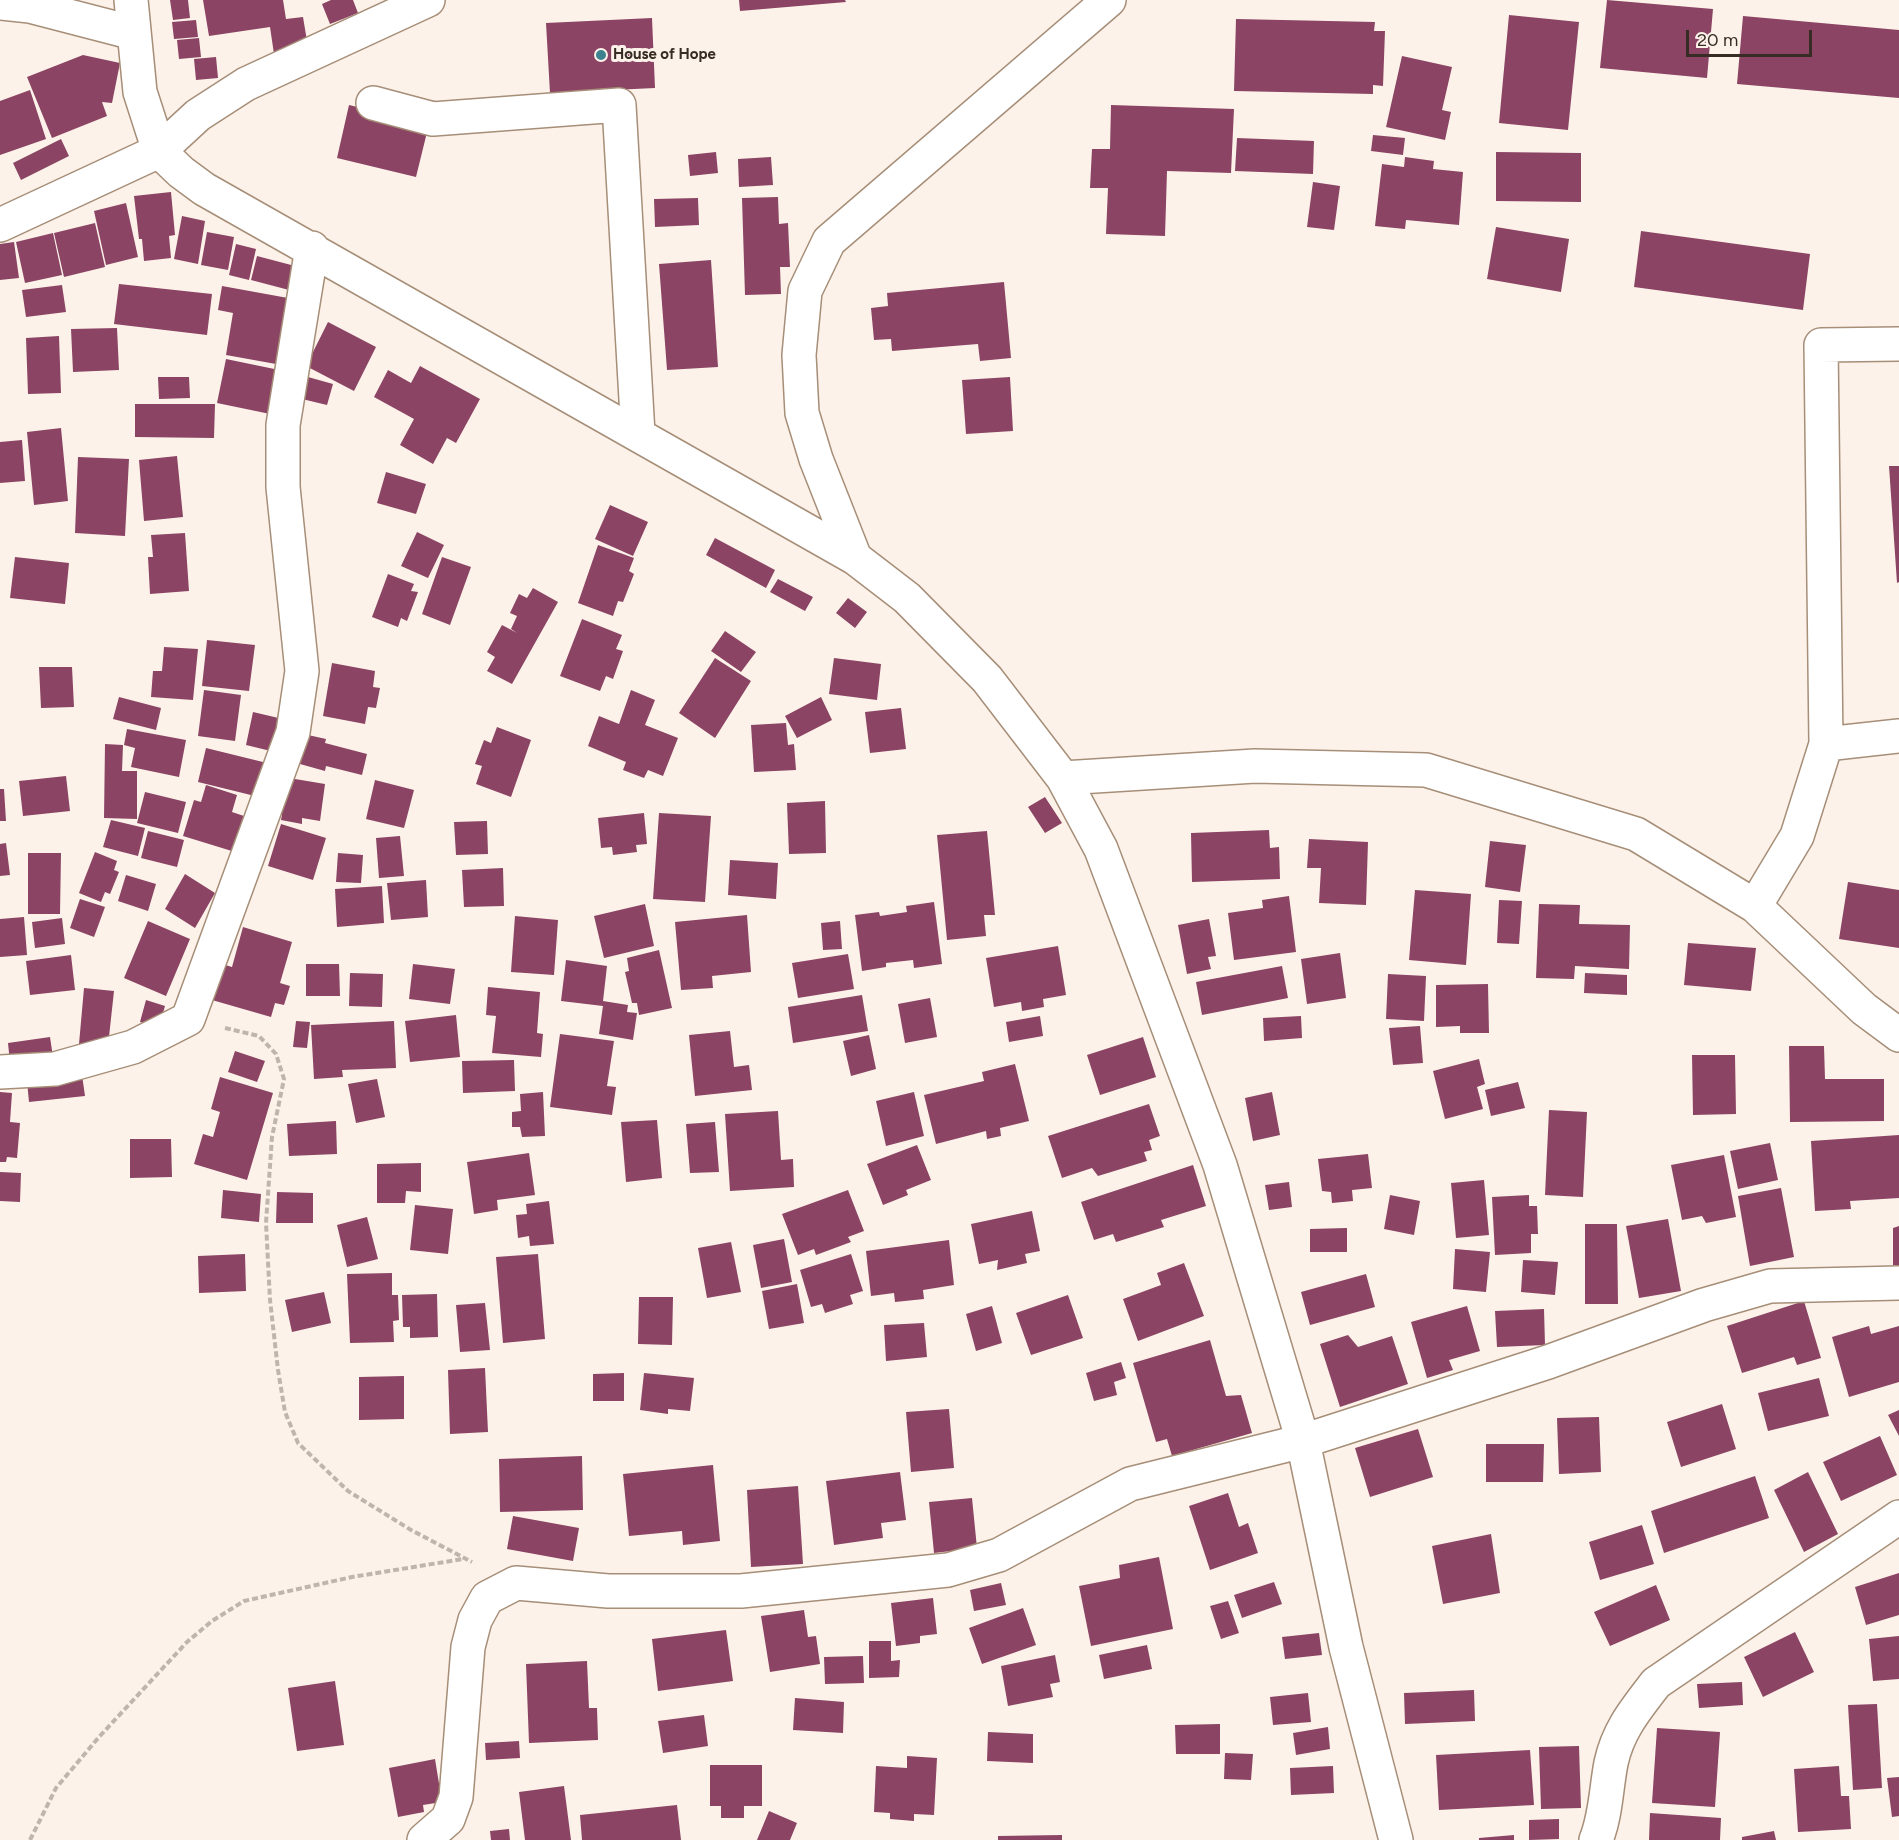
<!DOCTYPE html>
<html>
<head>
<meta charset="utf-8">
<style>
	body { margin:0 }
	#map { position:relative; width:1899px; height:1840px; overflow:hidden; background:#fdf2e9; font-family:Figtree,sans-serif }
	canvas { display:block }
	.scale { position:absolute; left:1686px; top:30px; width:126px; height:27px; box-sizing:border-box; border:3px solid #362c23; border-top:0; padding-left:8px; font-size:18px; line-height:21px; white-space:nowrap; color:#362c23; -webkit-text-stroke:4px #fdf2e9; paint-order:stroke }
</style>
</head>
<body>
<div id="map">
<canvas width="1899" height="1840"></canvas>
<div class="scale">20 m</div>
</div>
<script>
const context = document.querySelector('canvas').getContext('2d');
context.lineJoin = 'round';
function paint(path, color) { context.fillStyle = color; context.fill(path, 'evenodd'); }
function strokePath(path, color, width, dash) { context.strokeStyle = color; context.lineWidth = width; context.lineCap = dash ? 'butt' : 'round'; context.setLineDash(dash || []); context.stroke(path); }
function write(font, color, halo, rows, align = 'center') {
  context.font = font + ' Figtree,sans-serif'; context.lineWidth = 6; context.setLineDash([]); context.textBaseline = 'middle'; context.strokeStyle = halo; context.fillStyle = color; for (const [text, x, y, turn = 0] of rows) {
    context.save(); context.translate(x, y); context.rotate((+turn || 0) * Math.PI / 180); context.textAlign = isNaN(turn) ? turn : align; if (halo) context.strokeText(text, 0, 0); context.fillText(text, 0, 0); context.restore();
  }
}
const building = new Path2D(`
	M170 0H188L190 18 173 20Z
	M203 0H283L286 19 303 17 307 41 274 54 270 27 209 36Z
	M331 0H353L358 13 330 24 322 4Z
	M739 0H845L846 2 740 11Z
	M1607 0 1713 9 1707 78 1600 68Z
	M1509 15 1579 22 1568 130 1499 123Z
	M1743 16 1899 30V98L1737 84Z
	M652 18 655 88 550 93 546 23Z
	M1236 19 1375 22 1374 31H1385L1383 86 1373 85V94L1234 91Z
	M196 20 198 37 174 39 172 22Z
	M199 38 201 57 179 59 177 40Z
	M83 55 120 63 112 103 102 102 107 116 52 138 27 77Z
	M1402 56 1452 67 1442 110 1451 112 1445 140 1386 127Z
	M216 57 218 78 196 80 194 59Z
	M30 90 46 139 0 155V101Z
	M349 105 429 124 416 177 337 158Z
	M1111 105 1234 109 1231 173 1167 171 1165 236 1106 234 1108 188H1090L1092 149H1110Z
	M1373 135 1405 138 1403 155 1371 151Z
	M1237 138 1314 141 1313 174 1235 171Z
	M61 139 69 156 21 180 13 163Z
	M716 152 718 173 690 176 688 155Z
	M1496 152 1581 153V202L1496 201Z
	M771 157 773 185 739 187 738 159Z
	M1405 157 1434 161 1433 169 1463 172 1459 225 1406 220 1405 229 1375 226 1382 164 1404 167Z
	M1313 182 1340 186 1334 230 1307 227Z
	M171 192 175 235 169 236 171 258 144 261 142 239H139L134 196Z
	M778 197 779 224 788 223 790 267H780L781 294 745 295 742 198Z
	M698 198 699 225 655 227 654 199Z
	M126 203 138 257 106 265 94 211Z
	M182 216 205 221 198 264 174 259Z
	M95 223 105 267 64 277 54 233Z
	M1496 227 1569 239 1561 292 1487 279Z
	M1641 231 1810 254 1803 310 1634 287Z
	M207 232 234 237 228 270 201 265Z
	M53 233 62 275 25 283 16 242Z
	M14 242 19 278 0 280V244Z
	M236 244 256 249 249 280 229 275Z
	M257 256 295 266 289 290 251 280Z
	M711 260 718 367 667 370 659 264Z
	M1004 282 1011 358 980 361 978 344 892 351 891 339 874 340 871 308 888 306 887 293Z
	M119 284 212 294 207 335 114 324Z
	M62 285 66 312 26 317 22 290Z
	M222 286 288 298 276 364 226 355 233 313 218 310Z
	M328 322 376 347 354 391 306 366Z
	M117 328 119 370 73 372 71 329Z
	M59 336 61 393 28 394 26 338Z
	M226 359 284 371 275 415 217 403Z
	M420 366 480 399 456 443 447 438 433 464 400 445 414 419 374 397 388 370 411 383Z
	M158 377H189L190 398 159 399Z
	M308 377 333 384 327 405 302 399Z
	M1010 377 1013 431 966 434 962 380Z
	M135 404H215L214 438 135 437Z
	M61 428 68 501 34 505 27 432Z
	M22 440 25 481 0 483V442Z
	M177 456 183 517 144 521 139 460Z
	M78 457 129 459 125 536 75 533Z
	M1889 466H1899V582L1897 583Z
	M386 472 426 484 416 514 377 503Z
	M610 505 648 522 633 556 595 539Z
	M417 532 444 545 428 578 401 566Z
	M185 533 189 591 150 594 148 557H153L151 535Z
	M715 538 775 570 766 588 706 555Z
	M598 545 634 558 629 571 634 574 623 602 618 601 613 616 578 603Z
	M15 557 69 563 65 604 10 598Z
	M442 557 471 567 450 625 422 614Z
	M388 574 414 584 411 591 418 592 407 621 401 618 398 627 372 617Z
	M778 579 813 597 805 611 770 592Z
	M533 588 558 602 512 684 487 671 495 657 487 652 502 625 517 633 511 629 517 616 510 613 519 594 527 598Z
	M848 598 867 612 855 628 836 613Z
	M582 619 622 635 616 649 623 651 613 679 606 676 600 691 560 676Z
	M725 631 756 652 741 672 711 651Z
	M207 640 255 645 249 691 202 686Z
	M164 647 198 649 193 700 151 697 153 671H162Z
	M715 658 751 681 715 738 679 713Z
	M834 658 881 664 877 700 829 694Z
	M332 663 375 671 373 687 380 688 376 708 368 707 365 724 323 716Z
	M39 667H72L74 707 41 708Z
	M204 690 241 695 235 741 198 736Z
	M631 690 655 700 645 725 678 738 663 776 648 770 644 778 623 770 626 762 588 746 599 716 619 724Z
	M119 697 161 708 156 730 113 719Z
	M821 697 832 720 797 738 785 716Z
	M901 708 906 749 870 753 865 712Z
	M253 712 287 720 279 753 246 745Z
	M786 723 788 745 794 744 796 770 754 772 751 725Z
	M497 727 531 740 511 797 476 784 482 766 475 764 484 740 491 743Z
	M127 729 186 740 179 777 131 767 135 748 124 745Z
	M308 735 326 739 325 743 367 754 362 775 326 766 325 771 300 764Z
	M105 744 123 745 122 771H137V819L104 818Z
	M206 748 267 763 259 797 198 782Z
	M66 776 70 811 23 816 19 781Z
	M283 777 325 784 320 821 302 818V824L281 820 282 815 277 814Z
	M375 780 414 790 404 828 366 819Z
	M206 785 237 795 232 812 247 817 235 852 183 836 194 800 201 802Z
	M0 789H4L6 821H0Z
	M145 792 186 802 178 833 137 823Z
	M1045 797 1062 823 1045 833 1028 807Z
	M825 801 826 853 789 854 787 803Z
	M644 813 647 844 636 845 637 852 613 855 612 847 601 848 598 818Z
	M659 813 711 816 705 902 653 899Z
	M111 820 145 828 138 856 103 847Z
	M487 821 488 854 456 855 454 822Z
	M281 824 326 838 313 880 268 866Z
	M1269 830 1270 848 1279 847 1280 879 1192 882 1191 833Z
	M148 831 184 840 177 867 141 858Z
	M987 831 995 915H984L986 936 947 940 937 835Z
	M400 836 404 876 379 878 376 838Z
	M1309 839 1368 842 1366 905 1319 903 1321 868H1307Z
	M1490 841 1526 845 1520 892 1485 887Z
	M6 843 10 875 0 876V844Z
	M95 852 117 861 114 870 119 872 110 894 105 892 101 902 79 893Z
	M28 853H61L60 914H28Z
	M338 853 363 855 361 883 336 882Z
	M730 860 778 863 776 899 728 895Z
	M503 868 504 906 464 907 462 870Z
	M185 874 215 893 195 928 165 909Z
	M126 875 156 884 148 911 118 901Z
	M426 880 428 917 391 920 387 883Z
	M1848 882 1899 890V948L1839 939Z
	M382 886 384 923 337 927 335 889Z
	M1415 890 1471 894 1466 965 1409 960Z
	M1289 896 1296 952 1234 960 1228 913 1263 908 1262 900Z
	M80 899 105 907 94 937 70 928Z
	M1499 900 1522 901 1519 944 1497 943Z
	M934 902 942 964 914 968 913 960 886 963V967L862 971 855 915 879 912 880 916 907 912 906 906Z
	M645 904 654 946 604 958 594 916Z
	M1539 904 1580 905 1579 924 1630 925 1629 969 1575 966 1574 979 1536 978Z
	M747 915 751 972 712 976 713 988 681 990 675 922Z
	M515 916 558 920 554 975 511 972Z
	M24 917 27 955 0 957V919Z
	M62 918 65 944 35 948 32 922Z
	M1209 919 1216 956 1208 957 1211 969 1187 974 1178 925Z
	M148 921 190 939 166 996 124 978Z
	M840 921 842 949 823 950 821 923Z
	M243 927 292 942 280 983 290 986 284 1005 275 1003 271 1017 212 1000 222 964 232 967Z
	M1688 943 1756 948 1751 991 1684 985Z
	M1058 946 1066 995 1043 999 1044 1007 1022 1011 1021 1002 994 1007 986 958Z
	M659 950 672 1008 639 1015 637 1003H632L625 972 629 971 627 958Z
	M1340 953 1346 998 1307 1004 1301 959Z
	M848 954 854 989 798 998 792 963Z
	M71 955 75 990 30 995 26 961Z
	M566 960 607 966 603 1001 628 1005 627 1012 637 1013 633 1040 599 1034 603 1006 561 1001Z
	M306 964H339L340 996H306Z
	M413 964 455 969 450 1004 409 999Z
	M1282 966 1288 998 1202 1015 1196 982Z
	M350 973 383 974 382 1007 349 1006Z
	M1585 973 1627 975V995L1584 993Z
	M1388 974 1426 976 1424 1021 1386 1019Z
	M1488 984 1489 1033H1460V1026L1436 1027V985Z
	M488 987 540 992 537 1033 543 1034 541 1057 492 1053 496 1016 486 1015Z
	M84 988 114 991 108 1046 79 1044Z
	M862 995 868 1031 793 1043 788 1007Z
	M930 998 937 1037 905 1043 898 1004Z
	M146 1000 165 1006 159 1027 140 1022Z
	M456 1015 460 1057 410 1062 405 1021Z
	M1040 1016 1043 1036 1009 1042 1006 1022Z
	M1301 1016 1302 1038 1264 1041 1263 1018Z
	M296 1021 310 1022 307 1048 293 1047Z
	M394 1021 396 1068 342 1070 343 1077 314 1079 311 1025Z
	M1420 1026 1423 1063 1393 1065 1389 1028Z
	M730 1031 734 1067 749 1065 752 1090 695 1096 689 1035Z
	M560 1034 614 1041 607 1086 616 1087 612 1115 550 1107Z
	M869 1035 876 1069 851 1076 843 1041Z
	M50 1037 53 1057 10 1063 8 1043Z
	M1143 1037 1156 1077 1100 1095 1087 1055Z
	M1789 1046H1824L1825 1079H1884V1121L1790 1122Z
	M235 1051 265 1061 257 1082 228 1072Z
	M1692 1055H1735L1736 1114 1693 1115Z
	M1479 1059 1485 1084 1477 1087 1483 1109 1445 1119 1433 1071Z
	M514 1060 515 1091 463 1093 462 1061Z
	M1015 1064 1029 1121 1000 1128 1001 1136 987 1139 986 1131 936 1144 924 1095 984 1081 982 1072Z
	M82 1075 85 1096 29 1102 27 1081Z
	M220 1077 273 1093 247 1180 194 1164 203 1134 213 1137 220 1112 211 1109Z
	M377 1079 385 1117 356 1123 348 1084Z
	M1518 1082 1525 1108 1491 1116 1485 1090Z
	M0 1092 12 1093 10 1122 20 1123 17 1158 7 1157 6 1162H0Z
	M543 1092 545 1136 522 1137 520 1127H512V1112L521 1111 520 1094Z
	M914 1092 924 1136 886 1146 876 1101Z
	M1272 1092 1280 1135 1253 1141 1245 1098Z
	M1149 1104 1160 1136 1149 1140 1152 1150 1144 1152 1147 1161 1098 1176 1092 1168 1062 1178 1048 1136Z
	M1549 1110 1587 1112 1583 1197 1545 1195Z
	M778 1111 781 1160 793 1159 794 1187 730 1191 725 1114Z
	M657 1120 662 1178 626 1182 621 1122Z
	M336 1121 337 1154 289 1156 287 1124Z
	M715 1122 719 1172 690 1173 686 1124Z
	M1899 1135V1198L1850 1201 1851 1209 1815 1211 1811 1141Z
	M130 1139H171L172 1177 130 1178Z
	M1770 1143 1778 1180 1738 1189 1730 1151Z
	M917 1145 931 1180 906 1190 908 1195 883 1205 867 1164Z
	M529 1153 535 1195 497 1200 498 1210 474 1214 467 1162Z
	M1368 1154 1372 1188 1352 1190 1353 1201 1332 1203 1331 1192 1322 1191 1318 1159Z
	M1724 1155 1736 1217 1706 1223 1702 1216 1682 1220 1671 1165Z
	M421 1163V1192L406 1191 405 1203H377V1164Z
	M1193 1165 1206 1206 1161 1220 1164 1227 1116 1242 1113 1234 1094 1240 1081 1202Z
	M0 1172 21 1173 20 1202 0 1201Z
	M1484 1180 1489 1235 1456 1238 1451 1183Z
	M1289 1182 1292 1207 1269 1210 1265 1185Z
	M1781 1188 1794 1257 1750 1266 1738 1196Z
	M223 1190 261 1194 259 1222 221 1218Z
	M848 1190 864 1231 848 1237 851 1242 816 1255 814 1249 798 1255 782 1214Z
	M277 1192 313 1193V1223H276Z
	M1390 1195 1420 1201 1414 1235 1384 1229Z
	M1529 1195V1206H1537L1538 1234H1531V1253L1495 1255 1492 1197Z
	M549 1201 554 1244 530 1246 529 1236 518 1238 516 1215 527 1214 526 1204Z
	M415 1205 453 1209 448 1254 410 1250Z
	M1032 1211 1040 1251 1025 1254 1027 1263 997 1270 998 1260 979 1264 971 1224Z
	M367 1217 378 1259 347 1267 337 1225Z
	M1668 1219 1681 1291 1639 1298 1626 1226Z
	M1585 1224H1617L1618 1304H1585Z
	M1899 1226V1265H1893V1228Z
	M1347 1228V1252H1310V1229Z
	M784 1239 792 1282 761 1288 753 1245Z
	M949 1240 954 1285 923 1290 924 1299 895 1302 894 1293 871 1296 866 1251Z
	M731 1242 741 1292 707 1298 698 1248Z
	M1455 1249 1490 1252 1486 1292 1453 1289Z
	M245 1254 246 1291 199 1293 198 1256Z
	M538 1254 545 1339 503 1343 496 1257Z
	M851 1254 863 1291 850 1295 853 1304 825 1313 822 1304 811 1307 800 1270Z
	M1523 1260 1558 1262 1555 1295 1521 1292Z
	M1184 1263 1204 1316 1138 1341 1123 1299 1161 1285 1157 1273Z
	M392 1273V1295H398L399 1320 393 1321 394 1342 350 1343 347 1274Z
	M1366 1274 1375 1307 1310 1325 1301 1292Z
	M797 1284 804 1323 769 1329 762 1291Z
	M324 1292 331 1323 292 1332 285 1300Z
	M437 1294 438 1337 410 1338V1327H403L402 1295Z
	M1068 1295 1083 1338 1031 1355 1016 1313Z
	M639 1297H673L672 1345 638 1344Z
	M1804 1301 1821 1358 1797 1365 1794 1357 1742 1373 1727 1326Z
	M485 1303 490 1350 460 1352 456 1305Z
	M992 1306 1002 1343 976 1351 966 1314Z
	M1467 1306 1480 1351 1449 1360 1453 1370 1427 1378 1411 1322Z
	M1544 1309 1545 1345 1497 1347 1495 1311Z
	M924 1323 927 1357 886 1361 884 1325Z
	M1869 1326 1871 1334 1899 1326V1382L1849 1397 1832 1337Z
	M1348 1335 1358 1347 1392 1336 1408 1384 1340 1407 1320 1344Z
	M1210 1340 1226 1396 1241 1395 1252 1433 1172 1456 1167 1439 1156 1442 1133 1363Z
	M1121 1362 1126 1378 1114 1382 1117 1395 1094 1401 1086 1373Z
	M485 1368 488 1432 450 1434 448 1370Z
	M624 1373V1401H593V1374Z
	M644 1373 694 1378 690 1411 668 1409V1414L640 1410Z
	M404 1376V1419L359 1420V1377Z
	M1819 1378 1829 1416 1768 1431 1758 1393Z
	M1722 1404 1736 1449 1681 1467 1667 1422Z
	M949 1409 954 1468 911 1472 906 1412Z
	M1899 1410V1436L1888 1415Z
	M1599 1417 1601 1472 1559 1474 1557 1418Z
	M1418 1429 1433 1477 1370 1497 1355 1448Z
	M1880 1436 1897 1475 1841 1501 1823 1462Z
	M1486 1444H1544L1543 1482H1486Z
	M582 1456 583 1510 500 1512 499 1459Z
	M713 1465 720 1541 683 1545 682 1531 629 1536 623 1474Z
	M900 1472 906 1520 881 1523 883 1538 834 1545 826 1481Z
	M1808 1472 1838 1534 1804 1552 1774 1490Z
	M1755 1476 1769 1518 1664 1553 1651 1511Z
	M798 1486 803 1564 751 1567 747 1490Z
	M1228 1493 1239 1527 1248 1523 1258 1553 1210 1570 1189 1506Z
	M972 1498 977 1548 934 1553 929 1502Z
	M513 1516 579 1528 573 1561 507 1549Z
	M1642 1525 1654 1564 1600 1580 1589 1542Z
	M1491 1534 1500 1593 1443 1604 1432 1546Z
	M1159 1557 1173 1629 1091 1646 1079 1586 1120 1578 1119 1565Z
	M1899 1573V1615L1866 1625 1855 1587Z
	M1274 1582 1282 1604 1242 1618 1234 1595Z
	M1001 1583 1006 1605 974 1611 970 1590Z
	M1656 1585 1670 1620 1610 1646 1594 1612Z
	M933 1598 937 1634 920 1636V1643L896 1646 891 1603Z
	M1228 1601 1239 1633 1221 1639 1210 1606Z
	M1023 1608 1036 1645 982 1664 969 1628Z
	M804 1610 808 1637 816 1636 820 1664 770 1672 761 1616Z
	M726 1630 733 1681 658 1691 652 1639Z
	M1795 1632 1814 1672 1763 1697 1744 1657Z
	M1319 1633 1322 1655 1285 1659 1282 1637Z
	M1899 1636V1679L1873 1681 1869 1639Z
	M869 1641H891V1661L900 1660 899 1677 869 1678Z
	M1147 1645 1152 1669 1104 1679 1099 1655Z
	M1055 1655 1060 1682 1050 1684 1053 1697 1008 1706 1001 1666Z
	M863 1656 864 1683 825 1684 824 1657Z
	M587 1661 589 1708H597L598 1740 529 1743 526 1664Z
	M335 1681 344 1745 297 1751 288 1688Z
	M1742 1682 1743 1705 1699 1708 1697 1684Z
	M1474 1690 1475 1721 1405 1724 1404 1693Z
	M1308 1693 1311 1722 1273 1725 1270 1697Z
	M795 1698 844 1702 843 1733 793 1730Z
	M1877 1704 1882 1788 1853 1790 1848 1705Z
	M704 1715 708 1746 663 1753 658 1721Z
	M1220 1724V1754H1176L1175 1725Z
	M1328 1727 1330 1749 1296 1755 1293 1733Z
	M1657 1728 1720 1732 1715 1807 1652 1803Z
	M988 1732 1033 1734V1763L987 1761Z
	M519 1741 520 1758 486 1760 485 1743Z
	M1579 1746 1581 1808 1541 1809 1539 1747Z
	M1530 1750 1534 1805 1439 1810 1436 1755Z
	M1225 1753 1253 1754 1251 1780 1224 1779Z
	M907 1756 937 1758 934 1815 914 1814V1821L890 1819V1813L874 1812 876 1766 907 1768Z
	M435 1759 442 1802 423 1805 424 1812 398 1817 389 1768Z
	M710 1765H762V1806H744V1818H721V1806H710Z
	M1333 1766 1334 1793 1291 1795 1290 1768Z
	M1839 1766 1841 1796H1849L1851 1829 1798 1832 1794 1769Z
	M1899 1777V1816L1892 1817 1887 1778Z
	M564 1786 571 1840H525L519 1792Z
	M677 1805 681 1840H582L580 1815Z
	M769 1811 797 1823 790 1840H757Z
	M1650 1813 1721 1818 1720 1840H1649Z
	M1559 1819V1839L1529 1840V1820Z
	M509 1829 510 1840H491L490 1831Z
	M1774 1831 1776 1840H1742V1837Z
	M1062 1835V1840H998V1836Z
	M1514 1835V1840H1479V1838Z`);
const path = new Path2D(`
	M225 1028 259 1036 276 1054 284 1079 272 1137 266 1223 270 1300 278 1370 285 1412 298 1443 348 1491 411 1530 472 1562
	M30 1840 56 1788 99 1737 187 1642 212 1621 244 1601 352 1577 463 1559`);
const minor = new Path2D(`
	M131 0 140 92 159 151 181 172 204 189 855 558 907 598 987 679 1063 778 1101 849 1220 1165 1303 1441 1346 1647 1396 1840
	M0 3 30 6 134 33
	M373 103 433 119 619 105 638 434
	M0 225 159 151 198 115 246 84 428 0
	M855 558 816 459 802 413 799 355 805 291 829 241 1109 0
	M1826 744 1899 736
	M1063 778 1255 766 1426 770 1636 834 1755 906 1864 1009 1899 1035
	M1755 906 1797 836 1826 744 1821 345 1899 344
	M0 1072 55 1069 133 1047 188 1019 293 732 302 671 283 487V425L312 248
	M424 1840 448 1819 456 1797 468 1647 475 1620 487 1598 516 1583 608 1591H741L948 1570 999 1555 1130 1484 1303 1441 1548 1362 1704 1305 1770 1286 1899 1283
	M1596 1840C1606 1815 1606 1789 1611 1763 1618 1730 1636 1709 1656 1683L1899 1517`);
const markers = [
	[601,55,6,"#3d828f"]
];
const poiNames = [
	["House of Hope",613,55]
];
paint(building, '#8b4464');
strokePath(minor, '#a68e78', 36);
strokePath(path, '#bfb5ac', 4, [6, 3]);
strokePath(minor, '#fff', 33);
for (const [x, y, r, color] of markers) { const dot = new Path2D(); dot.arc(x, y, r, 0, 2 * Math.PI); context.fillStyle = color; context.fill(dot); strokePath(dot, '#fdf2e9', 2); }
write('bold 15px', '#362c23', '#fdf2e9', poiNames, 'left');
</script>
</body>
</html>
